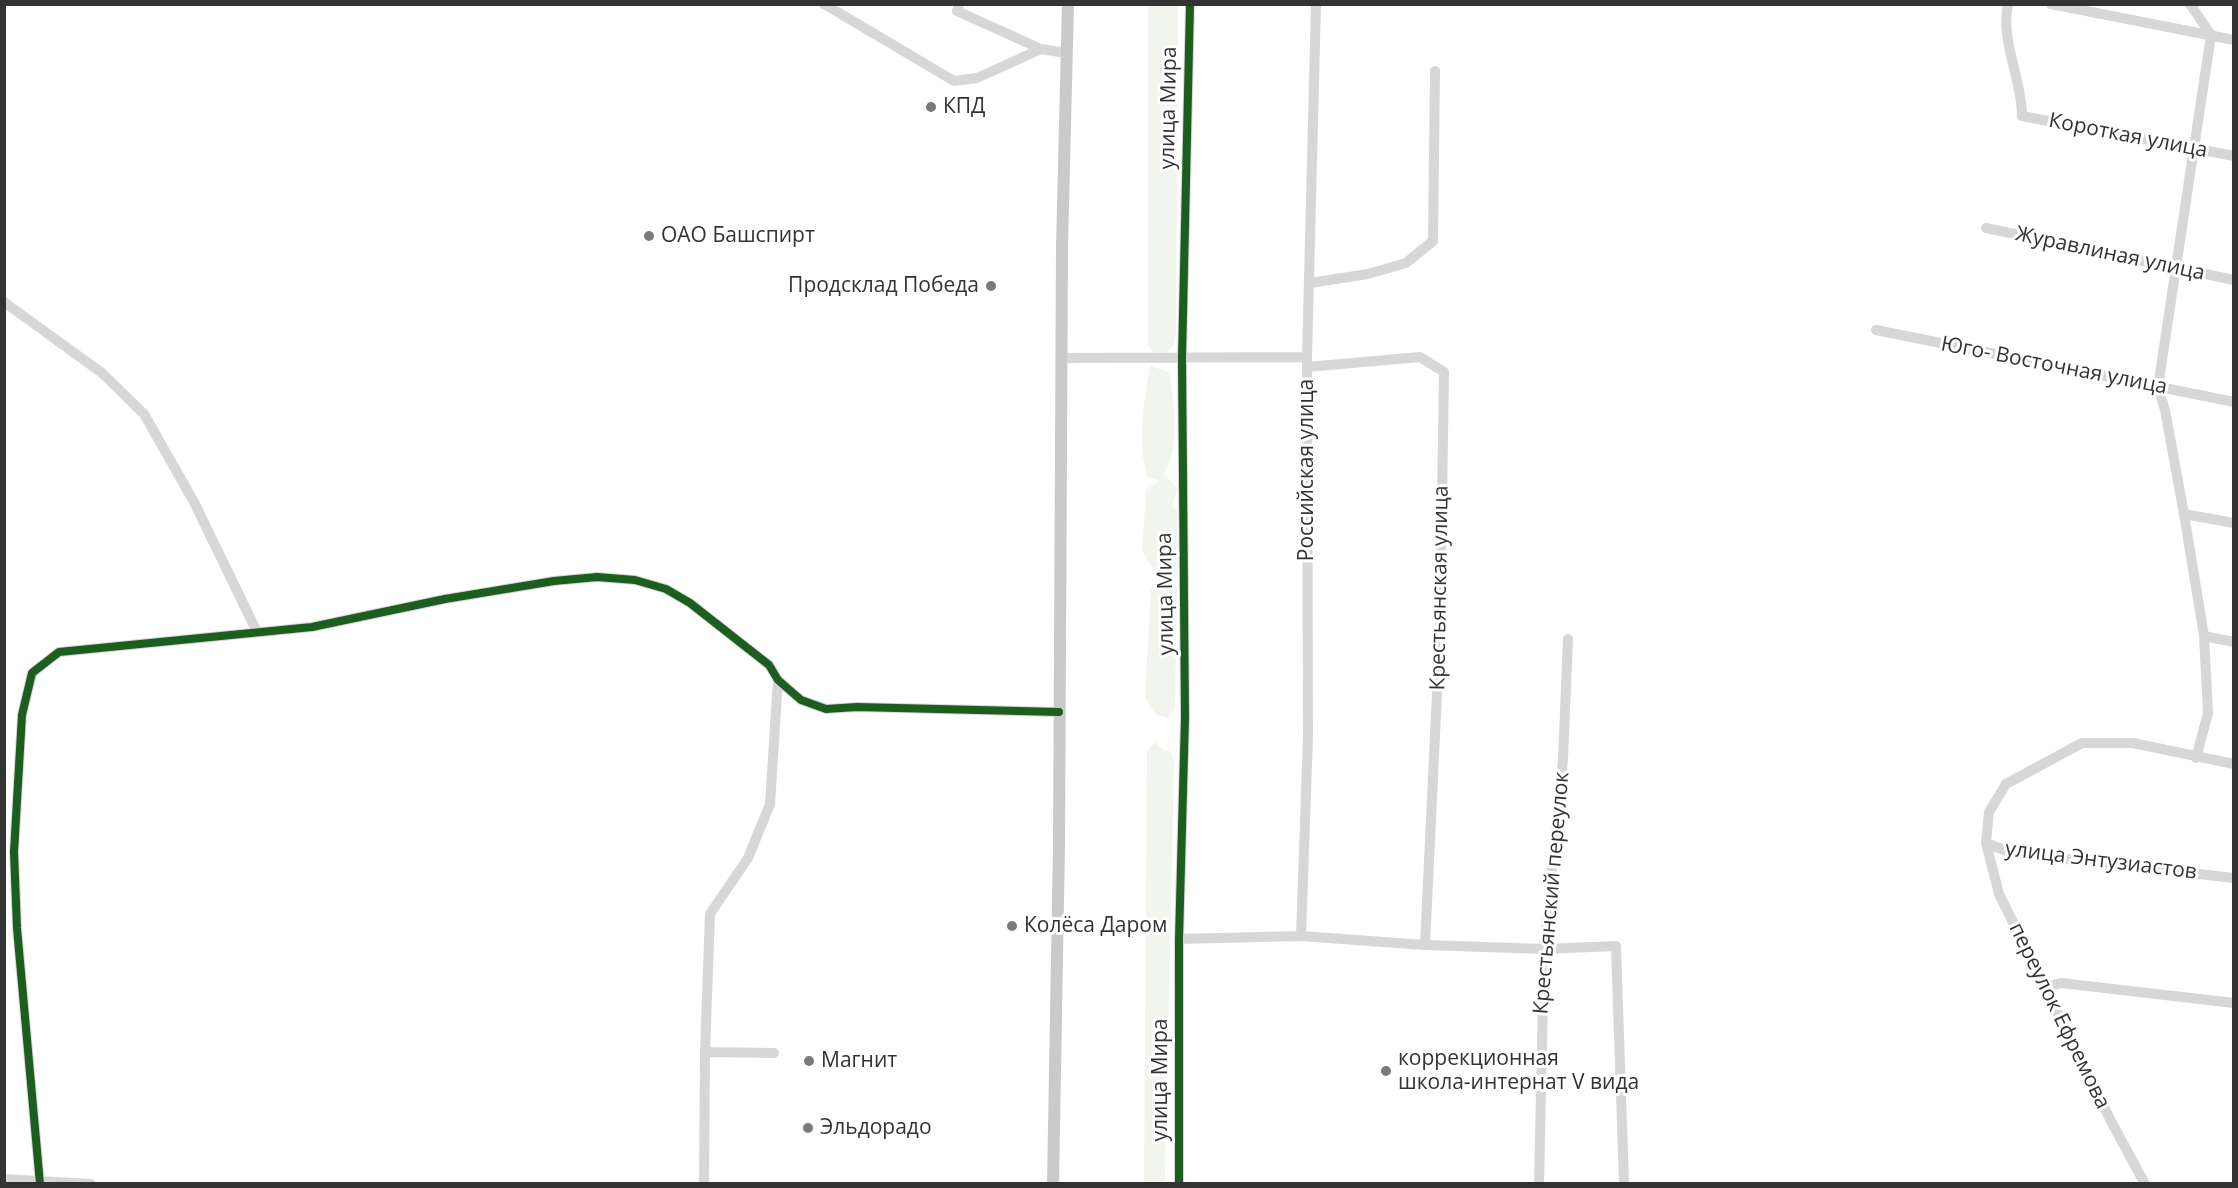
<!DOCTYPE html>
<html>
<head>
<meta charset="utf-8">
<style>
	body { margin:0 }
	#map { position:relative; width:2238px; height:1188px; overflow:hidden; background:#fff; font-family:"Open Sans",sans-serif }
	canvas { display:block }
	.frame { position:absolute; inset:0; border:6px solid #333; pointer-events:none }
</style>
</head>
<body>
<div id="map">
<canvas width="2238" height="1188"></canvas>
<div class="frame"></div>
</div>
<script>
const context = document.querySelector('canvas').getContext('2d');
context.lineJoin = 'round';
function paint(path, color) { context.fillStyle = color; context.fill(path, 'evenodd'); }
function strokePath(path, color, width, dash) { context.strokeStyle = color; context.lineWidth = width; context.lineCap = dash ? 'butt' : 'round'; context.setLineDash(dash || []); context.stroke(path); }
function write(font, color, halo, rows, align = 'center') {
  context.font = font + ' "Open Sans",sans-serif'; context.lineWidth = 6; context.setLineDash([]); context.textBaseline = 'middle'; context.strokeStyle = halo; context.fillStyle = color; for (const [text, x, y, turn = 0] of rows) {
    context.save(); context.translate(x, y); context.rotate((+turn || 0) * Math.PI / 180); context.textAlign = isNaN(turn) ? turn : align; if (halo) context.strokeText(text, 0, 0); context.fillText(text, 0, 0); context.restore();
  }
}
const green = new Path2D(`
	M1148 5H1178L1176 332 1174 345 1165 353 1153 352 1148 345Z
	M1150 366 1169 372C1174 403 1181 446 1164 474L1178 490 1172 504 1177 512V579L1169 582 1177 587 1175 708 1168 718 1155 714 1145 697 1151 588 1160 580 1142 551 1146 490 1160 481 1147 476C1137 439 1144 403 1150 366Z
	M1155 742 1163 750 1170 751 1174 761 1165 1179 1164 1183 1144 1184 1147 751Z`);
const minor = new Path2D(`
	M824 4 954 81 977 78 1041 49 1066 53
	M959 4 957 11 1041 49
	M2008 4C2000 41 2022 79 2022 116L2234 156
	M2051 4 2234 40
	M2190 4 2211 35 2158 387 2165 410 2184 514 2204 636 2208 713 2196 758
	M1986 228 2234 280
	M1310 283 1368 274 1406 263 1433 241 1435 71
	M4 302 102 373 144 414 194 502 257 632
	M1876 330 2234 402
	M1061 358 1307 357
	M1307 367 1420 357 1444 372 1440 630 1425 945
	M2184 514 2234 523
	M2204 636 2234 642
	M1986 843 2012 853 2234 878
	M1301 936 1308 736 1307 357 1316 4
	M1179 939 1301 936 1425 945 1544 949 1616 946 1624 1184
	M2047 987 2061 983 2234 1003
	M705 1052 710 914 748 858 770 804 778 680
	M4 1179 91 1184
	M40 1184 17 928 14 852 22 715 32 673 59 652 312 627 445 599 554 581 597 577 635 580 666 589 690 603 769 665 778 680 801 700 826 709 857 707 1059 712
	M704 1184 705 1052 774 1053
	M1179 1184V939L1185 717 1182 358 1190 4
	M1539 1184 1544 949 1563 759 1568 639
	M2145 1184 2112 1123 1999 894 1986 843 1989 812 2006 784 2082 743H2133L2234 764`);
const major = new Path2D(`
	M1053 1184 1059 845 1062 246 1068 4`);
const cycleway = new Path2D(`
	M40 1184 17 928 14 852 22 715 32 673 59 652 312 627 445 599 554 581 597 577 635 580 666 589 690 603 769 665 778 680 801 700 826 709 857 707 1059 712
	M1179 1184V939L1185 717 1182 358 1190 4`);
const markers = [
	[931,107,6,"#7a7a7a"],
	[649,236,6,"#7a7a7a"],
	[991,286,6,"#7a7a7a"],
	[1012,926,6,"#7a7a7a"],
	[809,1061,6,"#7a7a7a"],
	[1386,1071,6,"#7a7a7a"],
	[808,1128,6,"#7a7a7a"]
];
const poiNames = [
	["КПД",943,107],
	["ОАО Башспирт",661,236],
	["Продсклад Победа",979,286,"right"],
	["Колёса Даром",1024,926],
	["коррекционная",1398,1059],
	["школа-интернат V вида",1398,1083],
	["Магнит",821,1061],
	["Эльдорадо",820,1128]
];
const streetNames = [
	["улица Мира",1169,108,-89],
	["Короткая улица",2128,136,11],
	["Журавлиная улица",2110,254,12],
	["Юго- Восточная улица",2054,366,11],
	["Российская улица",1307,470,-90],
	["Крестьянская улица",1440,588,-89],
	["улица Мира",1166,594,-91],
	["улица Энтузиастов",2101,861,7],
	["Крестьянский переулок",1552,893,-85],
	["переулок Ефремова",2059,1016,64],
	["улица Мира",1161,1080,-90]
];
paint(green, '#f1f5ed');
strokePath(minor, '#d7d7d7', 10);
strokePath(major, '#cacaca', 12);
strokePath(cycleway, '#1b5e20', 8);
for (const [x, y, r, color] of markers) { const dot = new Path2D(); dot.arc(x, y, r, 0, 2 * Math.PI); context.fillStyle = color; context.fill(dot); strokePath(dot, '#fff', 2); }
write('21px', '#333', '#fff', poiNames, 'left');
write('21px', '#333', '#fff', streetNames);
</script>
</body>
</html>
